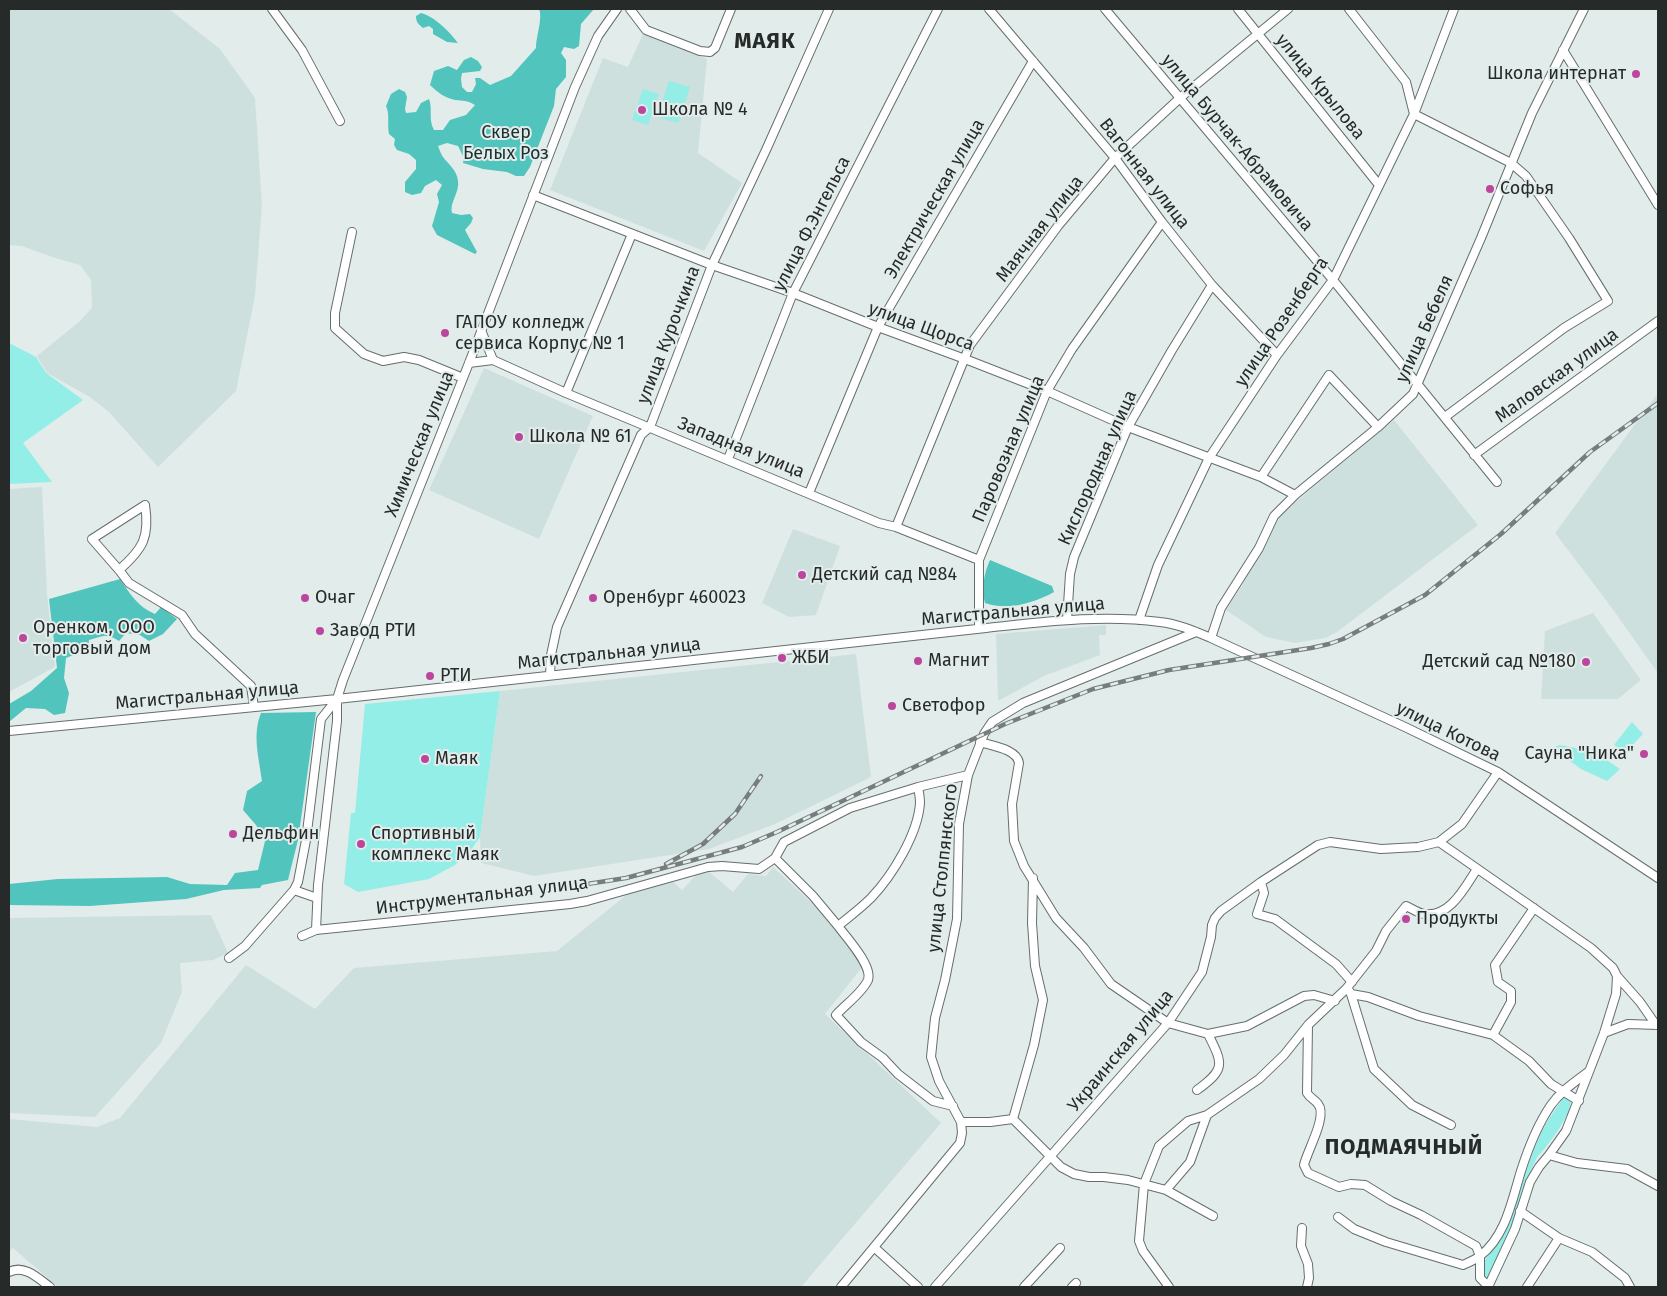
<!DOCTYPE html>
<html>
<head>
<meta charset="utf-8">
<style>
	body { margin:0 }
	#map { position:relative; width:1667px; height:1296px; overflow:hidden; background:#e2eceb; font-family:"Fira Sans",sans-serif }
	canvas { display:block }
	.frame { position:absolute; inset:0; border:10px solid #262a29; pointer-events:none }
</style>
</head>
<body>
<div id="map">
<canvas width="1667" height="1296"></canvas>
<div class="frame"></div>
</div>
<script>
const context = document.querySelector('canvas').getContext('2d');
context.lineJoin = 'round';
function paint(path, color) { context.fillStyle = color; context.fill(path, 'evenodd'); }
function strokePath(path, color, width, dash) { context.strokeStyle = color; context.lineWidth = width; context.lineCap = dash ? 'butt' : 'round'; context.setLineDash(dash || []); context.stroke(path); }
function write(font, color, halo, rows, align = 'center') {
  context.font = font + ' "Fira Sans",sans-serif'; context.lineWidth = 4; context.setLineDash([]); context.textBaseline = 'middle'; context.strokeStyle = halo; context.fillStyle = color; for (const [text, x, y, turn = 0] of rows) {
    context.save(); context.translate(x, y); context.rotate((+turn || 0) * Math.PI / 180); context.textAlign = isNaN(turn) ? turn : align; if (halo) context.strokeText(text, 0, 0); context.fillText(text, 0, 0); context.restore();
  }
}
const built = new Path2D(`
	M9 9H169L220 49 255 98 262 205 255 296 236 391 158 467 109 412 90 397 47 373 37 356 79 322 92 308 91 280 80 265 55 258 22 246 9 245Z
	M643 34 707 59 698 153 742 183 704 251 550 190 603 58 628 67Z
	M484 368 593 416 539 539 429 490Z
	M1658 393V673L1606 600 1555 533Z
	M1394 420 1478 525 1337 632 1325 638 1295 643 1266 637 1226 610 1243 584 1280 515Z
	M42 487 47 594 55 667 9 692V489Z
	M793 529 840 546 816 615 789 617 762 603Z
	M1593 613 1641 680 1618 699H1541L1545 631Z
	M1106 625V635H1099L1100 655 1044 676 998 701 996 634Z
	M856 654 871 777 775 824 709 849 534 876 481 863 480 837 500 691Z
	M773 867 825 915 863 966 825 1014 941 1123 801 1287H58L13 1248 9 1252V1119L97 1127 120 1118 246 965 315 1009 354 968 557 951 630 892 672 881 682 890 698 873 708 871 733 892 748 874 766 876Z
	M211 915 228 953 213 960 180 963 182 992 161 1043 95 1117 9 1113V918Z`);
const green = new Path2D(`
	M669 81 690 87 678 123 657 117Z
	M643 89 659 94 648 125 632 120Z
	M9 343 36 357 46 373 83 400 23 443 52 482 9 484Z
	M500 691 480 837 471 850 455 865 429 879 358 892 344 884 351 813H355L365 704Z
	M1632 722 1643 734 1626 752 1614 745Z
	M1559 745C1585 749 1598 753 1620 769L1607 781 1581 769 1570 761 1566 753 1555 747Z
	M1564 1097H1568L1571 1102 1568 1113 1557 1132 1546 1147 1537 1157 1522 1190 1513 1222 1487 1279 1483 1273V1262C1514 1227 1520 1182 1538 1140 1544 1125 1554 1111 1564 1097Z`);
const forest = new Path2D(`
	M539 9H594L581 24 579 46 574 49 564 47 561 53 566 60V77L556 89 554 106 530 167 524 176H516L507 172 483 169 463 163 464 158 458 146 447 143 438 146C439 149 441 154 443 157 449 165 457 170 458 181 460 192 449 203 452 213L461 215 470 214 473 218 471 223 465 230 477 252 475 254 437 235 432 226 439 202 437 194 442 185 436 180 425 186 421 193 412 195 405 192V182L416 169V160L409 154 397 150 394 145 395 139 389 134C387 124 390 114 386 106L391 94 399 89 405 92 407 97 405 109 406 113 416 112 421 103 429 99C433 109 428 119 434 130H443L450 120 466 115 475 105C467 100 463 101 455 100 445 98 437 92 430 85L434 71 448 66 457 70 464 60 471 57 478 61 482 67 480 71 462 73 461 79 462 87 467 92H472L476 84 475 78H480L490 85 511 76 536 48C536 37 543 17 539 9Z
	M421 13C434 16 450 32 458 43L447 42 433 34V29L429 26 423 28C418 24 416 22 416 16Z
	M990 560 1052 586 1054 592C1034 603 1008 611 985 603 981 589 984 573 990 560Z
	M120 579C130 594 138 607 155 614L161 607 177 619 163 634 149 641 140 635 126 633 119 641C107 633 103 636 89 640L88 649 66 658 64 678 69 693 65 713 54 715 45 709 26 708 9 722V704L31 691 57 668 49 599Z
	M316 712 298 840 288 880 262 885 260 888 224 890 186 899 90 906 9 905V884L58 879 167 877 190 884 227 885 235 873 258 870 265 841 256 825 243 810 247 791 262 781C259 758 252 735 261 713Z`);
const minor = new Path2D(`
	M272 9 302 50 340 121
	M630 9 646 30 700 51 710 52 715 48 731 9
	M989 9 1115 158 1162 222 1212 285 1277 355
	M1105 9 1333 280 1497 482
	M1238 9 1379 185
	M1349 9 1406 82 1414 114 1511 163 1526 176 1569 238 1608 301 1564 328 1445 417
	M1563 50 1658 205
	M533 195 712 265 793 293 878 327 965 359 1047 391 1128 427 1261 477 1295 495
	M352 232 335 313V328L364 354 383 361 404 357 419 360 463 378
	M493 360 566 393 879 523 896 527 979 560
	M469 363 493 360 481 330
	M566 393 632 234
	M1474 455 1658 321
	M728 459 793 293 938 9
	M1261 477 1329 375 1378 427
	M809 493 878 327 1033 61
	M896 527 970 345 1058 226 1115 158 1180 98 1288 9
	M119 570 92 539 145 505C150 537 143 549 119 570L129 583 182 615 195 634 251 686 254 707
	M1067 620 1070 574 1074 557 1128 427 1172 350 1212 285
	M1139 620 1158 565 1209 458 1277 355 1333 280 1414 114 1454 9
	M979 628V560L1047 391 1072 349 1162 222
	M1211 638 1221 608 1259 548 1274 516 1295 495 1378 427 1413 394 1481 238 1532 113 1584 9
	M550 675 551 655 557 627 641 435 650 427 712 265 766 150 829 9
	M9 731 337 699 986 628C1043 622 1102 614 1160 622 1178 624 1194 631 1211 638L1405 727 1498 772 1658 878
	M980 742C992 746 1017 749 1019 763L1012 804 1014 841 1024 866 1056 918 1084 948 1111 984 1168 1023 1208 1034C1223 1064 1226 1069 1197 1090
	M1439 842 1591 948 1613 968 1617 976 1616 994 1604 1033 1566 1131 1549 1155 1539 1167 1530 1182 1515 1229 1488 1287
	M775 858 813 896 838 926C849 917 861 908 871 898 892 876 918 834 920 803 920 798 919 792 918 787
	M1261 882 1264 893 1257 914 1275 919 1336 964 1352 982
	M294 890 317 898
	M838 926C846 937 873 966 868 980 862 993 846 1004 836 1015L861 1042 883 1058 898 1074 933 1101 953 1106
	M316 930 318 885 337 721V699L343 680 469 363 575 87 598 36 617 9
	M302 936 316 930 570 904 587 901 708 867 722 866 759 869 775 858 784 842 850 808 918 787 968 775
	M229 958 245 946 294 890 298 882 306 840 321 719 337 699
	M1617 976 1640 1002 1656 1025
	M1350 992 1351 994 1374 1069 1412 1105 1451 1125
	M1351 994 1368 997 1419 1016 1493 1035 1529 1061 1551 1084 1579 1101
	M1308 1025 1307 1093C1310 1098 1315 1100 1318 1104 1328 1116 1307 1151 1304 1165L1308 1173 1339 1187 1351 1184 1365 1185 1391 1201 1421 1215 1476 1246 1480 1256V1278L1489 1287
	M1604 1033 1628 1024 1658 1025
	M1208 1034 1247 1026 1304 996 1314 995 1335 1001
	M1493 1035 1511 1002V991L1498 982 1495 965 1534 908
	M1013 1119 1034 1045 1043 1000 1035 966 1032 923 1033 878
	M961 1122H990L1013 1119 1061 1167 1074 1174 1089 1177H1104L1128 1180 1166 1190 1213 1216
	M1549 1155 1577 1163 1627 1169 1658 1186
	M1166 1190 1190 1162 1207 1115
	M1520 1211 1559 1238 1592 1252 1625 1278 1630 1287
	M1338 1217 1354 1229 1386 1242 1463 1265C1469 1262 1475 1260 1480 1256 1506 1236 1512 1200 1521 1171 1528 1149 1538 1124 1551 1105 1561 1091 1575 1082 1588 1072
	M1302 1228 1301 1246 1308 1264 1309 1278 1307 1287
	M875 1248 918 1287
	M9 1272C24 1264 38 1278 50 1287
	M841 1287 960 1143 962 1133 961 1122 939 1081 931 1057 935 1018 945 980 957 919 959 824 968 775 984 734 992 722 1023 703 1196 632
	M935 1287 1168 1023 1202 972 1211 937 1212 925 1215 918 1221 911 1261 882 1318 845 1330 842 1381 849 1418 847 1439 842 1462 824 1498 772
	M1024 1287 1060 1248
	M1072 1287 1076 1283
	M1169 1287 1143 1251 1139 1241 1144 1184 1159 1146 1188 1121 1207 1115 1259 1079 1284 1055 1308 1025 1346 989 1376 951 1386 931 1406 906C1411 908 1418 913 1424 914 1450 918 1465 887 1477 869
	M1527 1287 1559 1238`);
const rail = new Path2D(`
	M666 864 703 844 735 814 761 776
	M542 891 626 878 742 847 777 832 1005 724 1093 689 1169 670 1311 648 1329 644 1343 639 1425 595 1501 534 1590 452 1658 403`);
const markers = [
	[1636,74,5,"#bc469e"],
	[642,110,5,"#bc469e"],
	[1490,189,5,"#bc469e"],
	[445,333,5,"#bc469e"],
	[519,437,5,"#bc469e"],
	[802,575,5,"#bc469e"],
	[305,598,5,"#bc469e"],
	[593,598,5,"#bc469e"],
	[320,631,5,"#bc469e"],
	[23,638,5,"#bc469e"],
	[782,658,5,"#bc469e"],
	[918,661,5,"#bc469e"],
	[1586,662,5,"#bc469e"],
	[430,676,5,"#bc469e"],
	[892,706,5,"#bc469e"],
	[1644,754,5,"#bc469e"],
	[425,759,5,"#bc469e"],
	[233,834,5,"#bc469e"],
	[361,844,5,"#bc469e"],
	[1406,919,5,"#bc469e"]
];
const poiNames = [
	["Школа интернат",1626,74,"right"],
	["Школа № 4",652,110],
	["Софья",1500,189],
	["ГАПОУ колледж",455,323],
	["сервиса Корпус № 1",455,344],
	["Школа № 61",529,437],
	["Детский сад №84",812,575],
	["Очаг",315,598],
	["Оренбург 460023",603,598],
	["Оренком, ООО",33,628],
	["торговый дом",33,649],
	["Завод РТИ",330,631],
	["ЖБИ",792,658],
	["Магнит",928,661],
	["Детский сад №180",1576,662,"right"],
	["РТИ",440,676],
	["Светофор",902,706],
	["Сауна \"Ника\"",1634,754,"right"],
	["Маяк",435,759],
	["Дельфин",243,834],
	["Спортивный",371,834],
	["комплекс Маяк",371,855],
	["Продукты",1416,919]
];
const streetNames = [
	["улица Крылова",1320,87,51],
	["улица Бурчак-Абрамовича",1237,143,50],
	["Вагонная улица",1144,174,52],
	["Электрическая улица",935,199,-60],
	["улица Ф.Энгельса",812,224,-63],
	["Маячная улица",1040,229,-52],
	["улица Розенберга",1282,322,-56],
	["улица Щорса",921,327,20],
	["улица Бебеля",1425,329,-66],
	["улица Курочкина",669,335,-69],
	["Маловская улица",1557,376,-36],
	["Химическая улица",420,444,-68],
	["Западная улица",741,448,22],
	["Паровозная улица",1009,449,-67],
	["Кислородная улица",1098,468,-66],
	["Магистральная улица",1013,612,-5],
	["Магистральная улица",609,654,-6],
	["Магистральная улица",207,696,-5],
	["улица Котова",1448,732,26],
	["улица Столпянского",943,868,-84],
	["Инструментальная улица",482,896,-7],
	["Украинская улица",1121,1051,-50]
];
const parkNames = [
	["Сквер",506,133],
	["Белых Роз",506,154]
];
const districtNames = [
	["МАЯК",765,42],
	["ПОДМАЯЧНЫЙ",1404,1148]
];
paint(built, '#cee0de');
paint(green, '#92eee6');
paint(forest, '#51c5bd');
strokePath(minor, '#656e6d', 10);
strokePath(minor, '#fff', 8);
strokePath(rail, '#767d7c', 4.5);
strokePath(rail, '#e2eceb', 2.5, [8]);
for (const [x, y, r, color] of markers) { const dot = new Path2D(); dot.arc(x, y, r, 0, 2 * Math.PI); context.fillStyle = color; context.fill(dot); strokePath(dot, '#e2eceb', 2); }
write('18px', '#262a29', '#e2eceb', poiNames, 'left');
write('18px', '#262a29', '#e2eceb', streetNames);
write('18px', '#1c312f', '#e2eceb', parkNames);
context.letterSpacing = '1px';
write('bold 22px', '#262a29', '#e2eceb', districtNames);
context.letterSpacing = '0px';
</script>
</body>
</html>
